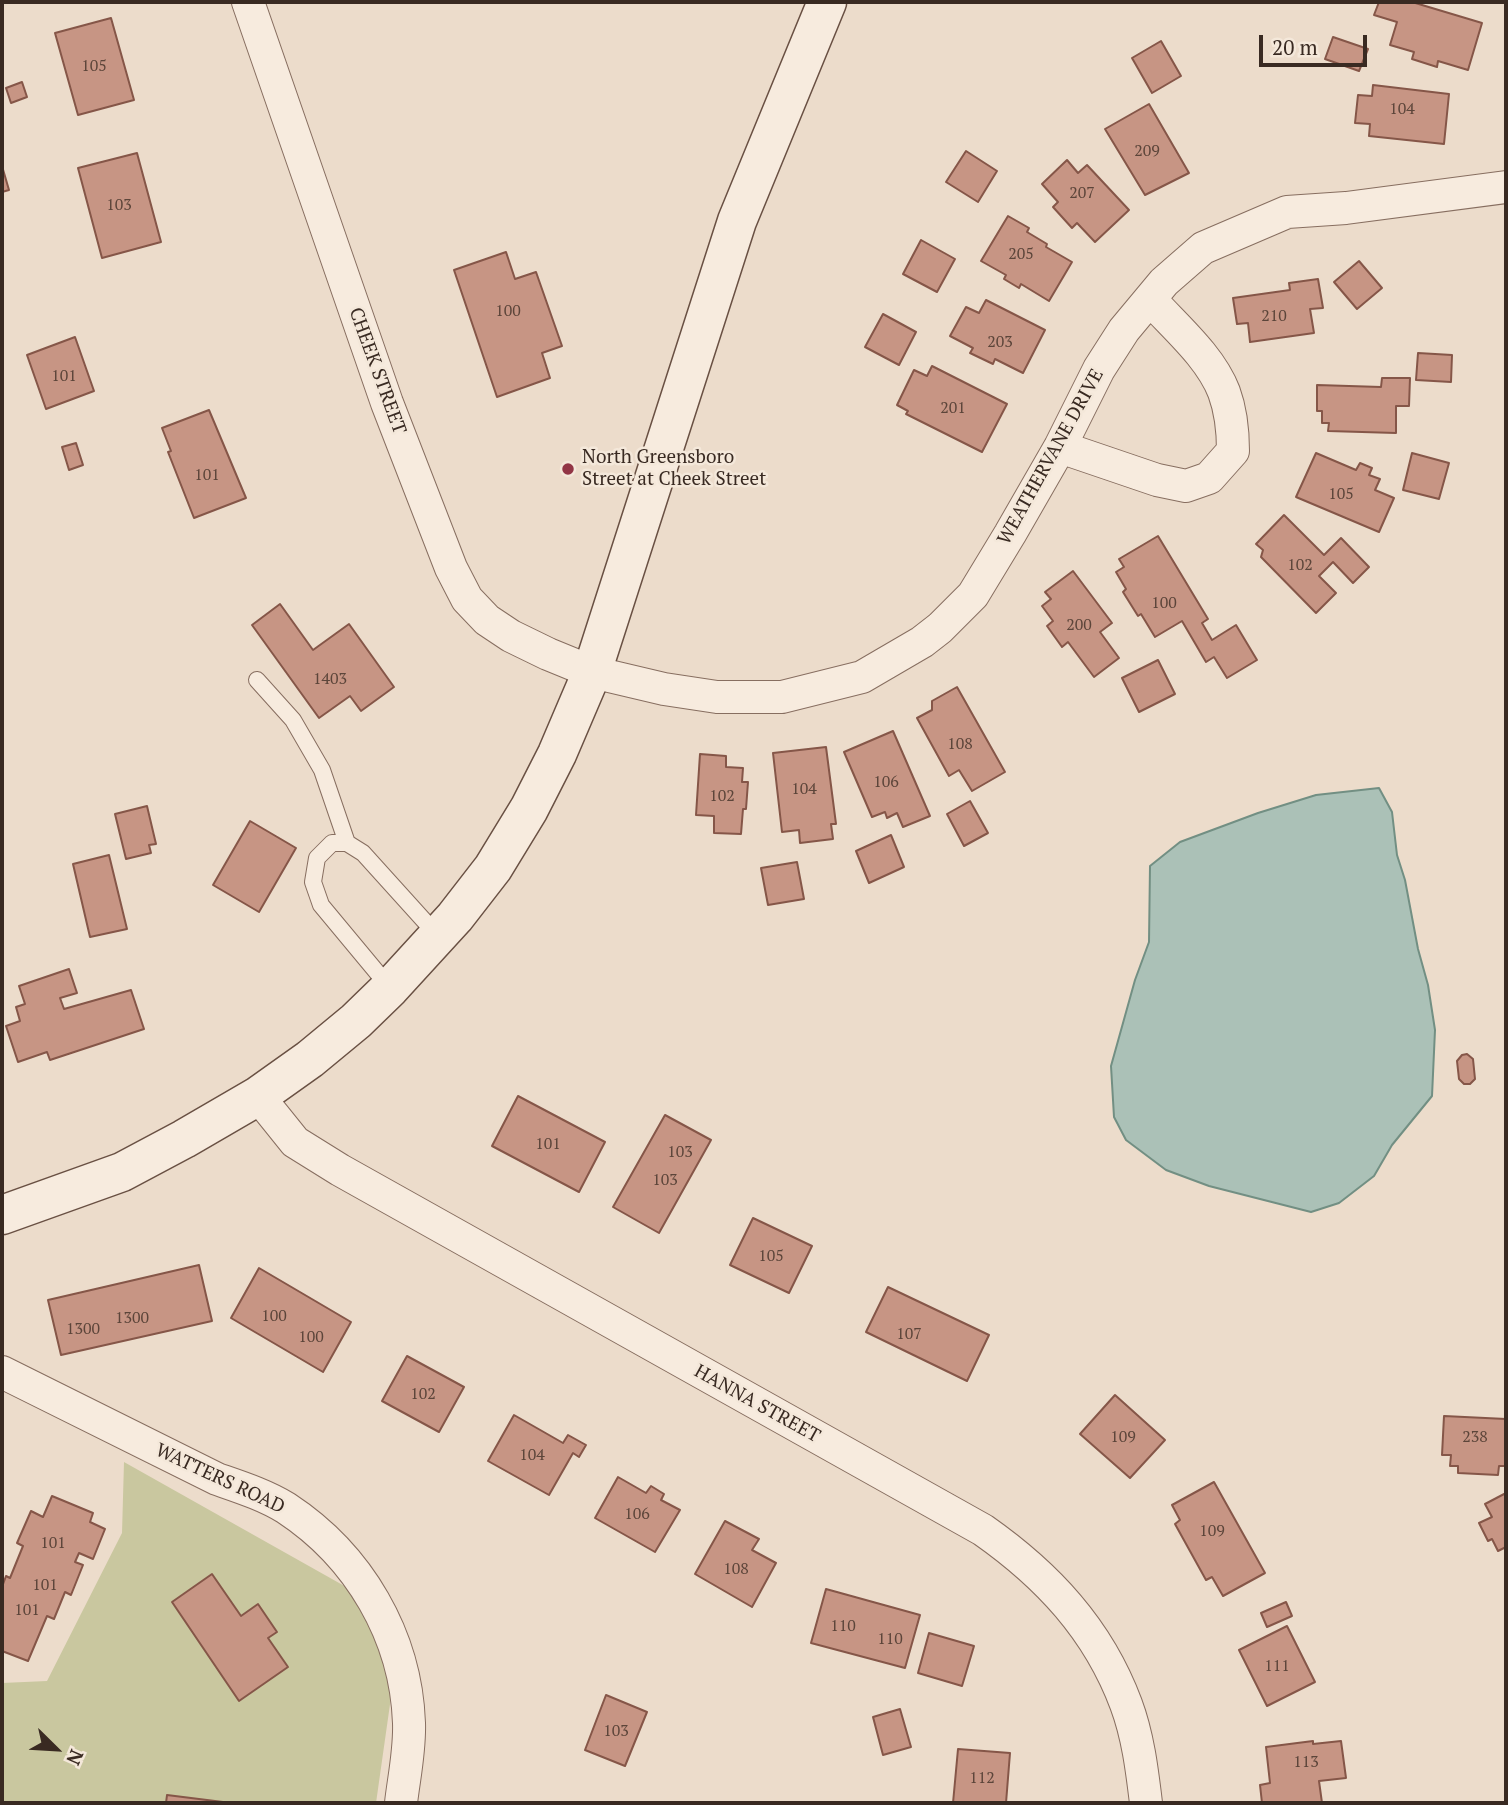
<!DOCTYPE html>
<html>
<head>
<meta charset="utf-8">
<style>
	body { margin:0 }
	#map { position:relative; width:1508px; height:1805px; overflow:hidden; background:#ecdccb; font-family:"PT Serif",serif }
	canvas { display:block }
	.frame { position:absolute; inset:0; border:4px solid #392a22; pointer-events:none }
	.north { position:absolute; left:21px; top:1714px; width:70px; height:70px; -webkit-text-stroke:5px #f4e8da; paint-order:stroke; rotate:114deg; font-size:19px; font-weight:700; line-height:28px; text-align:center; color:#392a22 }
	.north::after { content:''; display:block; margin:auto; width:24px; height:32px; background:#392a22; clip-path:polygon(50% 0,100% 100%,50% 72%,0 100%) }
	.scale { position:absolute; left:1259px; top:35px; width:108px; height:32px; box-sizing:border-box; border:4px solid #392a22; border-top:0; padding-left:9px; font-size:21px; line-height:24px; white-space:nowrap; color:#392a22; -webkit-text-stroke:5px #f4e8da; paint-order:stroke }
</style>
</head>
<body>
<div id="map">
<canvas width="1508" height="1805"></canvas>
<div class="frame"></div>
<div class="north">N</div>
<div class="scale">20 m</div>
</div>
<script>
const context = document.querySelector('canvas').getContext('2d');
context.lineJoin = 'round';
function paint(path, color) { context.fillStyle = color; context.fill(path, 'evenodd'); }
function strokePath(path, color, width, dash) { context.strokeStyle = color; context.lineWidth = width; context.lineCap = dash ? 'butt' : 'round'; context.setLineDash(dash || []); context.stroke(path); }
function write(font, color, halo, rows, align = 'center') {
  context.font = font + ' "PT Serif",serif'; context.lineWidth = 5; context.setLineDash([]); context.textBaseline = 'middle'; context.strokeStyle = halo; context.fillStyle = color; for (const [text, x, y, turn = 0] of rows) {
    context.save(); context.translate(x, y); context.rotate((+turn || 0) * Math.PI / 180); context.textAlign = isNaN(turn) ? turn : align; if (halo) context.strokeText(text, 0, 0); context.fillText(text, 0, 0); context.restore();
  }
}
const green = new Path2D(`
	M124 1462 348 1588 396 1662 376 1803H2V1683L47 1681 122 1533Z`);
const water = new Path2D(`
	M1379 788 1392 812 1397 855 1405 880 1418 949 1428 985 1435 1030 1432 1096 1392 1145 1374 1176 1339 1203 1311 1212 1209 1186 1166 1170 1126 1140 1114 1117 1111 1066 1135 980 1149 942 1150 866 1180 842 1258 813 1316 795Z`);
const building = new Path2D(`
	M1379 2H1412L1482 23 1468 70 1438 61 1437 67 1412 59 1414 52 1390 45 1397 22 1374 15Z
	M111 18 134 100 78 115 55 33Z
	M1333 37 1368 49 1359 71 1325 59Z
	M1161 41 1181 76 1152 93 1132 58Z
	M22 82 27 97 11 103 6 88Z
	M1373 85 1449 94 1444 144 1369 136 1370 124 1355 123 1358 95 1372 96Z
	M1149 104 1189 173 1145 195 1105 129Z
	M966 151 997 171 978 202 946 182Z
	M137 153 161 242 102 258 78 168Z
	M1067 160 1078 173 1087 165 1129 210 1095 242 1077 223 1072 228 1053 207 1058 202 1042 184Z
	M2 166 9 190 2 192Z
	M1008 216 1029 228 1027 232 1047 244 1046 247 1072 262 1049 301 1021 284 1019 288 1004 279 1006 275 981 261Z
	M921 240 955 259 937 292 903 274Z
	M506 252 515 279 536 272 562 346 542 353 550 378 497 397 454 270Z
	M1359 261 1382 288 1357 309 1334 282Z
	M1318 279 1323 308 1310 309 1314 333 1250 342 1248 323 1237 324 1233 298 1290 290 1289 283Z
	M986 300 1045 330 1023 373 995 359 993 364 970 353 973 348 950 336 966 307 979 313Z
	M883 314 916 332 899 365 865 347Z
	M75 337 94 391 46 409 27 355Z
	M1418 353 1452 355 1451 382 1416 380Z
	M932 366 1007 404 982 452 906 414 908 411 897 405 914 370 927 376Z
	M1382 378H1410L1409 406H1396V433L1328 431 1329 423H1322V411H1317V385L1381 387Z
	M209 410 246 498 194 518 168 452 171 451 162 428Z
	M76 443 83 465 69 470 62 447Z
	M1316 453 1356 470 1360 463 1372 468 1369 475 1380 479 1375 490 1394 498 1379 532 1296 497Z
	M1412 453 1449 463 1439 499 1403 490Z
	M1284 515 1324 555 1341 538 1369 567 1353 583 1333 562 1319 576 1336 593 1316 613 1261 557 1263 550 1256 544Z
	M1158 536 1208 619 1202 623 1212 640 1236 625 1257 660 1227 678 1214 657 1206 662 1182 621 1155 637 1141 614 1138 616 1123 592 1126 589 1116 572 1124 567 1119 559Z
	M1073 571 1112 623 1100 632 1119 658 1094 677 1068 642 1062 647 1047 626 1053 621 1042 606 1051 599 1045 592Z
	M280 604 313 650 349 624 394 687 361 711 350 696 319 718 252 625Z
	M1158 660 1175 694 1139 712 1122 678Z
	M957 687 1005 772 972 791 959 770 949 776 917 718 932 710V701Z
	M893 731 930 816 903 827 897 813 887 818 885 812 872 817 844 752Z
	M826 747 836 824H831L833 839 800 843 799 830 782 832 773 753Z
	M700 754 726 756V767L743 768 742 782H748L746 809H743L741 834 714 833V816L696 815Z
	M970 801 988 833 964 846 947 814Z
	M147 806 156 844 149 845 151 853 126 859 115 814Z
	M250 821 296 848 259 912 213 885Z
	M891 835 904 867 869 883 856 851Z
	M109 855 127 929 90 937 73 864Z
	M797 862 804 899 768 905 761 868Z
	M69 969 77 993 60 998 64 1009 131 990 144 1029 50 1060 47 1052 18 1062 6 1026 20 1021 16 1007 25 1004 19 986Z
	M1467 1054 1473 1059 1475 1079 1470 1084H1464L1459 1079 1457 1061 1462 1055Z
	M518 1096 605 1142 579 1192 492 1146Z
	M665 1115 711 1140 659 1233 613 1207Z
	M753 1218 812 1246 789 1293 730 1265Z
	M199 1265 212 1321 61 1355 48 1300Z
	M259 1268 351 1322 323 1372 231 1318Z
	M888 1287 989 1335 967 1381 866 1332Z
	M407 1356 464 1387 439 1432 382 1401Z
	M1115 1395 1165 1440 1130 1478 1080 1434Z
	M514 1415 563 1443 568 1435 586 1445 579 1457 573 1453 549 1495 488 1461Z
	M1444 1416 1506 1419V1466H1499L1498 1475 1458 1473V1466H1450L1451 1455H1442Z
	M618 1477 646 1493 651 1486 664 1494 661 1500 680 1510 655 1552 595 1518Z
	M1214 1482 1265 1573 1223 1596 1212 1577 1206 1580 1175 1524 1180 1520 1172 1505Z
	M1506 1493V1547L1498 1551 1492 1539 1488 1541 1479 1523 1492 1517 1485 1504Z
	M52 1496 93 1513 90 1522 105 1529 93 1559 79 1553 75 1562 83 1565 71 1595 65 1592 54 1619 47 1616 28 1661 2 1651V1587L6 1576 10 1578 23 1546 17 1543 31 1511 43 1517Z
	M725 1521 759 1539 752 1550 776 1563 752 1607 695 1574Z
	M212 1574 241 1616 258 1604 277 1632 268 1638 288 1667 239 1701 172 1602Z
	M826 1589 920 1615 905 1668 811 1643Z
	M1286 1602 1292 1616 1267 1627 1261 1613Z
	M1287 1626 1315 1682 1267 1706 1239 1650Z
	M929 1633 974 1646 962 1686 918 1673Z
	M606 1695 647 1712 625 1766 585 1750Z
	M900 1709 911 1747 883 1755 873 1717Z
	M1313 1741V1744L1341 1741 1346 1778 1319 1781 1322 1803H1262L1260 1785 1270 1783 1266 1747Z
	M958 1749 1010 1753 1006 1803H953Z
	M167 1795 223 1802V1803H166Z`);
const lane = new Path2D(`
	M257 680 293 720 322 770 347 843
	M390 988 321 905 313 882 317 858 332 843H347L363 853 438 936`);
const street = new Path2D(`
	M248 2 387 403 451 568 467 599 487 620 511 636 548 654 592 672 664 689 717 697H782L862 677 922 642 940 628 973 595 1010 534 1060 447 1099 369 1124 330 1164 282 1203 248 1287 212 1346 208 1506 187
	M1060 447 1157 480 1186 486 1209 478 1233 451C1233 431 1231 411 1224 392 1210 356 1175 327 1150 299
	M258 1096 295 1142 340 1170 983 1530C1047 1575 1098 1629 1126 1704 1138 1736 1142 1770 1146 1803
	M2 1372 217 1479C240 1487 265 1495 286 1508 359 1556 406 1636 409 1723 410 1750 404 1777 401 1803`);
const secondary = new Path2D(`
	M2 1215 122 1172 184 1139 258 1096 310 1059 356 1021 390 988 455 917 493 868 529 809 557 754 592 672 737 221 827 2`);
const markers = [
	[568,469,7,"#923545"]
];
const numberNames = [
	["105",94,66],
	["104",1402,109],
	["209",1147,151],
	["207",1082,193],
	["103",119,205],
	["205",1021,254],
	["100",508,311],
	["210",1274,316],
	["203",1000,342],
	["101",64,376],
	["201",953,408],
	["101",207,475],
	["105",1341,494],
	["102",1300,565],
	["100",1164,603],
	["200",1079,625],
	["1403",330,679],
	["108",960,744],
	["106",886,782],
	["104",804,789],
	["102",722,796],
	["101",548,1144],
	["103",680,1152],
	["103",665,1180],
	["105",771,1256],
	["100",274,1316],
	["1300",132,1318],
	["1300",83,1329],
	["107",909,1334],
	["100",311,1337],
	["102",423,1394],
	["109",1123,1437],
	["238",1475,1437],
	["104",532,1455],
	["106",637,1514],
	["109",1212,1531],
	["101",53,1543],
	["108",736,1569],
	["101",45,1585],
	["101",27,1610],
	["110",843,1626],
	["110",890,1639],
	["111",1277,1666],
	["103",616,1731],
	["113",1306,1762],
	["112",982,1778]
];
const streetNames = [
	["CHEEK STREET",377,371,70],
	["WEATHERVANE DRIVE",1051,457,-61],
	["HANNA STREET",757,1404,29],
	["WATTERS ROAD",220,1479,25]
];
const poiNames = [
	["North Greensboro",582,458],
	["Street at Cheek Street",582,480]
];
paint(green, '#c9c79f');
paint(water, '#abc1b7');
strokePath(water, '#728f83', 2);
paint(building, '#c79584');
strokePath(building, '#855648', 2);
strokePath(lane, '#876e60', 18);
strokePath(street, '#876e60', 34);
strokePath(secondary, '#695043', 41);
strokePath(lane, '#f7ebde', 16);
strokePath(street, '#f7ebde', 32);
strokePath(secondary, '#f7ebde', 38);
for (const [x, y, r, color] of markers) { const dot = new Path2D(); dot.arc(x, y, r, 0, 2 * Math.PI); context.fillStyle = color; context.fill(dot); strokePath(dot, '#f4e8da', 2.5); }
write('16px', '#5c453a', null, numberNames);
write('19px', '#392a22', '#f4e8da', streetNames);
write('19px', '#392a22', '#f4e8da', poiNames, 'left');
</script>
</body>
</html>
